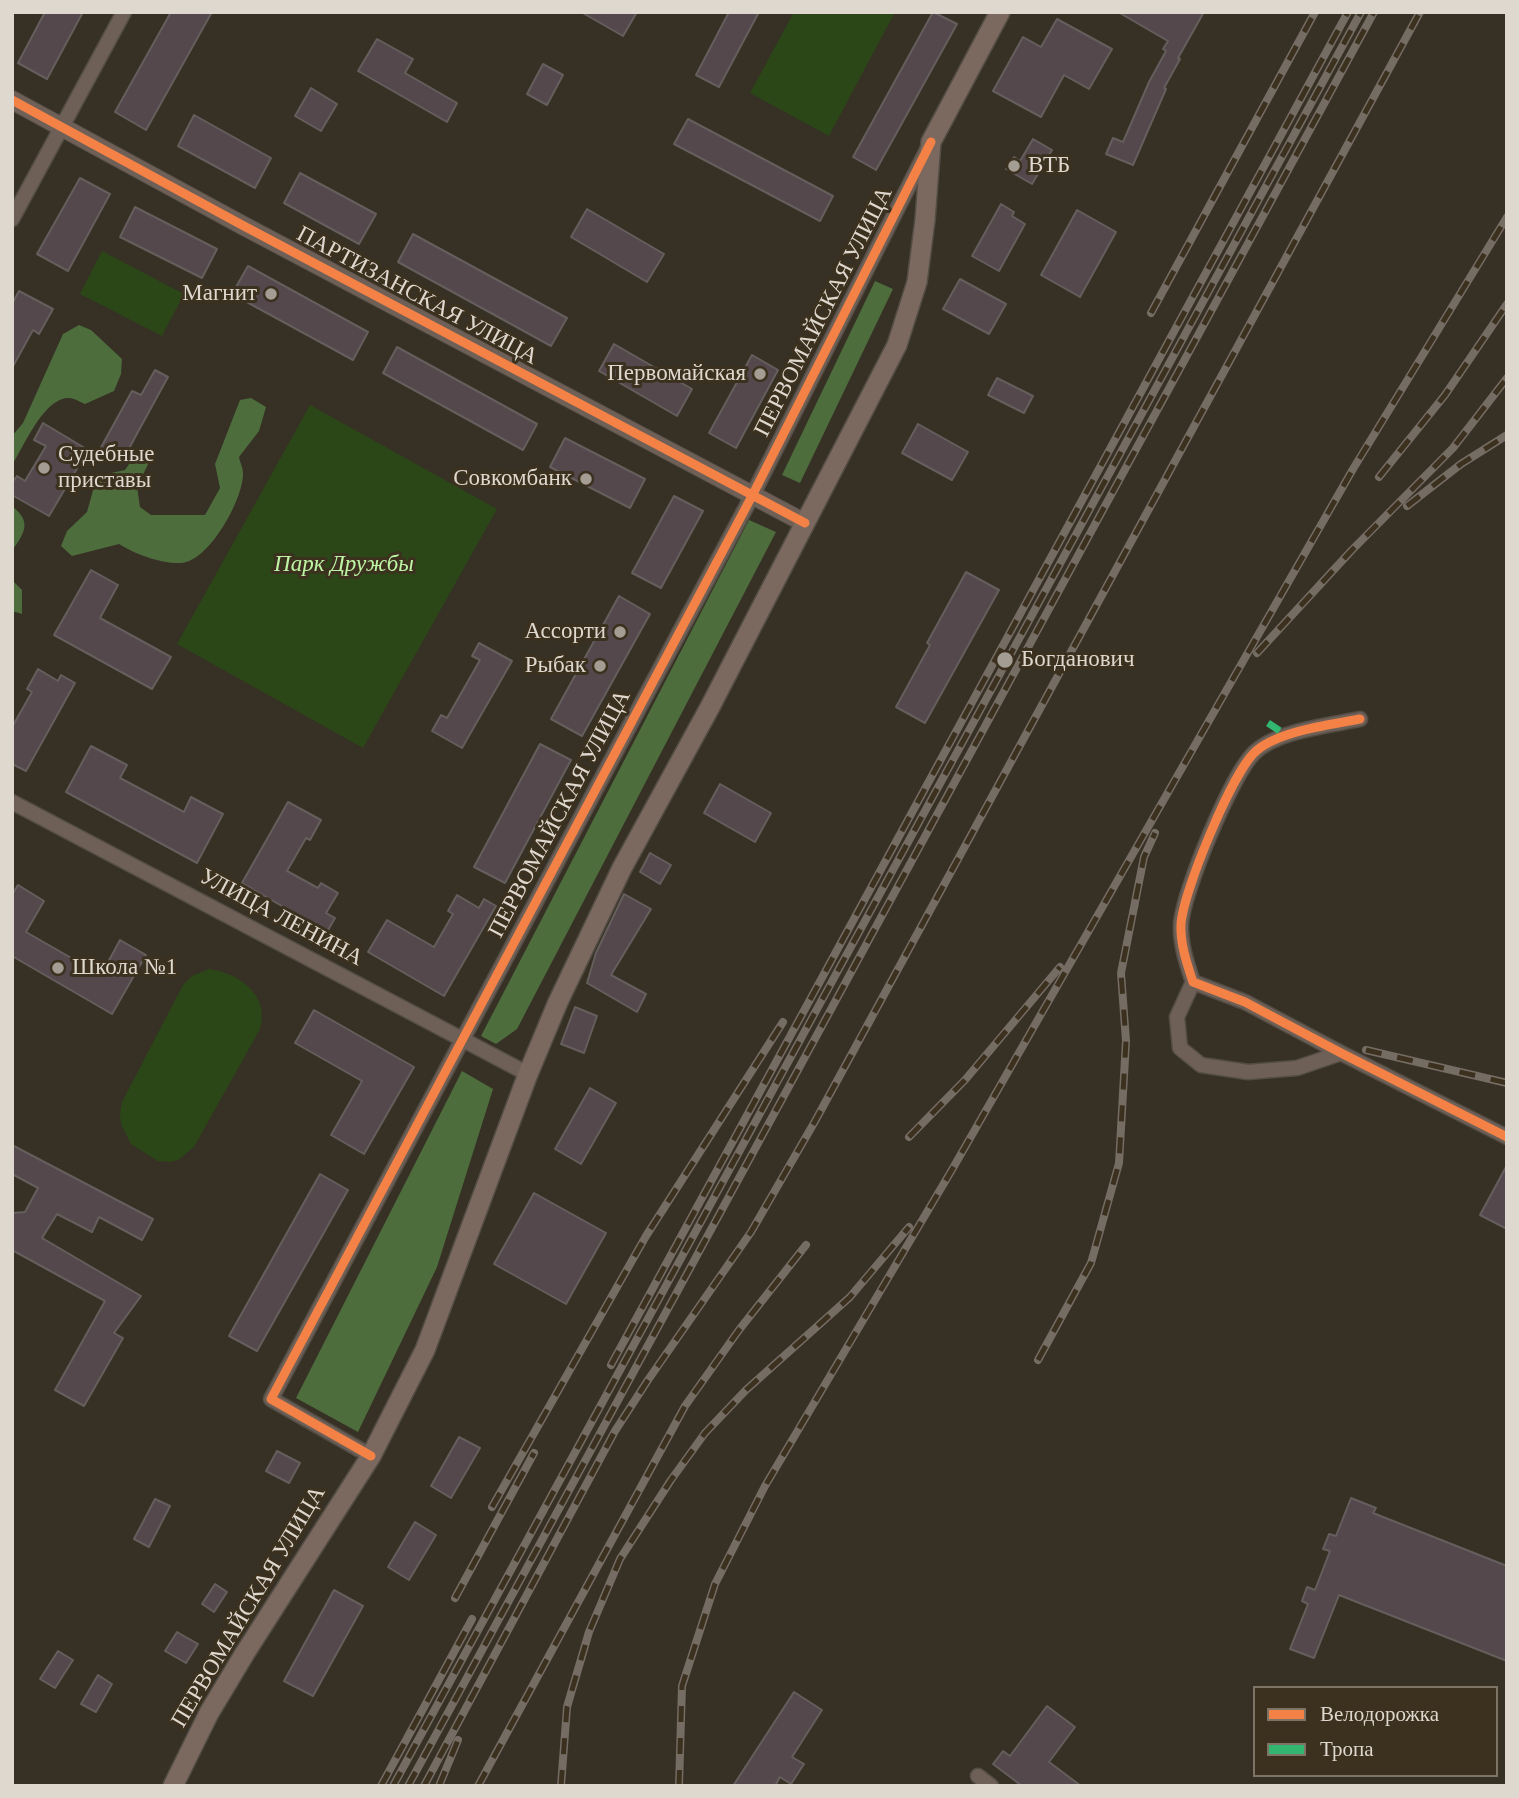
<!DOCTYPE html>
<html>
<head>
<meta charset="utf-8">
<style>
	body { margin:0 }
	#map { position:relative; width:1519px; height:1798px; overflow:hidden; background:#363025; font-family:"Times New Roman",serif }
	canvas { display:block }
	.frame { position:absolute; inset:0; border:14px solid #dfd8ce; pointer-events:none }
	.legend { position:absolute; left:1253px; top:1686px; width:245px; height:91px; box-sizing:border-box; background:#3c311f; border:2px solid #7d7465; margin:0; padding:9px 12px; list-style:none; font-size:21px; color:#dfd8ce }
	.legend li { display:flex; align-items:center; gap:14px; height:35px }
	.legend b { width:35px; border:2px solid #7d7465 }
</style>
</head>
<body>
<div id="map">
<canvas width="1519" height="1798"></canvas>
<div class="frame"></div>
<ul class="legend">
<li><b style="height:9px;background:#f48246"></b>Велодорожка</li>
<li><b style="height:9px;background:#33b770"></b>Тропа</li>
</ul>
</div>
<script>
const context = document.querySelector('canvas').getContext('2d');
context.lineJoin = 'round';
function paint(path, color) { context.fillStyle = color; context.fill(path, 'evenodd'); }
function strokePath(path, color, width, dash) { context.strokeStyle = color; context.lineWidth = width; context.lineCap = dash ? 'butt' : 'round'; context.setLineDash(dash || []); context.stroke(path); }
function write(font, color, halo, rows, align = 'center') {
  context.font = font + ' "Times New Roman",serif'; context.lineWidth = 6; context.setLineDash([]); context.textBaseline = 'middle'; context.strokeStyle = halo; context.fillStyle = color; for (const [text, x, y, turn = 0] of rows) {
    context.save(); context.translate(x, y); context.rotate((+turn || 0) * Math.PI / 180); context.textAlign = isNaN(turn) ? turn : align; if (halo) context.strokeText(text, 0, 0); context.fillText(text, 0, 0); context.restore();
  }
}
const green = new Path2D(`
	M794 12H895L829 136 750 93Z
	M102 251 184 294 162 336 80 294Z
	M310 405 497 509 363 748 177 644Z
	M209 969C240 973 270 996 260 1029L194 1147 178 1160 171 1162 158 1161 131 1144 121 1124 120 1114 122 1102 183 985 192 976Z`);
const forest = new Path2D(`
	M875 281 893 289 800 483 782 475Z
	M79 325 91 330 122 359 121 374 114 391 85 404C80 402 74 398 69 398 44 397 23 448 12 465V436L23 423 63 334Z
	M251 398 266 407 259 431 239 457C240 462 243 468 243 473 244 498 209 562 181 563 161 564 135 554 119 544L72 556 61 546 67 531 87 512 97 476 125 470 140 448 153 454 137 487 140 507 151 515H205L220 488 215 464 240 400Z
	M12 506C32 522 25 532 12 551Z
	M749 520 776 532 517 1029 496 1044 481 1036Z
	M12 580 22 590V614L12 611Z
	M462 1071 493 1089 437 1267 358 1432 296 1398Z`);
const building = new Path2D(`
	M45 12H83L47 79 18 63Z
	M171 12H212L146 130 115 112Z
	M581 12H637L623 36Z
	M729 12H759L719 87 696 75Z
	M933 12 957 24 876 170 853 157Z
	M1118 12H1204L1178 58 1180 59 1164 88 1166 89 1133 165 1106 154 1113 138 1123 142 1149 82 1166 51 1163 49 1168 41Z
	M1057 19 1112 49 1089 89 1064 75 1041 117 993 91 1023 37 1041 47Z
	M377 39 413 59 405 73 457 103 447 122 358 71Z
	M543 64 563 75 547 105 527 94Z
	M311 88 337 104 321 131 295 116Z
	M194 115 271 158 255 188 178 146Z
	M688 119 833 196 820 221 674 144Z
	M1033 139 1052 150 1032 184 1006 169 1014 157 1020 161Z
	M300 173 376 214 359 244 284 203Z
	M80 178 110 194 68 271 37 254Z
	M1001 204 1014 212 1012 216 1025 224 999 271 972 256Z
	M135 207 217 249 202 278 120 237Z
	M587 209 664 254 647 282 571 237Z
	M1077 210 1116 232 1080 297 1041 275Z
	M413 234 567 318 551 346 398 262Z
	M248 266 368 332 353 360 232 294Z
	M960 279 1006 304 989 334 943 309Z
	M19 291 53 309 39 334 33 330 12 368V304Z
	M614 344 692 389 677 416 599 371Z
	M397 347 537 424 523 450 383 373Z
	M752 355 778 370 736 448 709 433Z
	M155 370 168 377 121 463 99 451 132 391 141 395Z
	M997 378 1033 396 1024 413 988 395Z
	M43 423 88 450 49 516 12 495V483L17 476 25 481 46 446 34 440Z
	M918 424 968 452 952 480 902 453Z
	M565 438 645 479 630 508 550 467Z
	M674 496 703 511 661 588 632 573Z
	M91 570 118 585 100 618 171 657 152 689 54 635Z
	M966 572 999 590 925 723 896 707 930 645 927 643Z
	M619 596 650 614 582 736 551 719Z
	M479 643 512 661 462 748 432 731 441 715 447 718 480 660 472 656Z
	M38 669 58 681 61 675 75 683 26 771 12 764V727L32 692 27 689Z
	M540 744 571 760 505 883 474 867Z
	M91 746 127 765 120 778 184 812 191 797 223 814 197 863 66 792Z
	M720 784 771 813 755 842 704 813Z
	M288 802 321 820 310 840 306 838 287 871 318 888 321 883 338 893 326 913 335 918 327 932 242 883Z
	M650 853 671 865 660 884 640 872Z
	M18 885 44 901 26 932 101 975 120 940 146 955 112 1014 12 956V895Z
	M624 894 651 909 611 975 646 994 637 1012 587 983 596 953Z
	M457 895 479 908 484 899 496 906 444 996 368 952 387 920 434 947 453 914 448 911Z
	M575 1007 597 1016 584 1053 561 1044Z
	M314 1010 414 1067 364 1154 331 1135 362 1081 295 1043Z
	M590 1088 616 1103 581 1164 555 1149Z
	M12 1145 153 1219 142 1240 99 1217 92 1232 57 1214 42 1238 141 1296 114 1333 123 1338 84 1406 55 1390 105 1301 12 1250V1213L25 1212 38 1188 12 1174Z
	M1507 1165V1229L1480 1215Z
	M320 1174 348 1190 257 1351 229 1336Z
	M534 1193 606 1233 566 1304 494 1264Z
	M459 1437 480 1448 451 1498 431 1486Z
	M277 1451 300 1463 289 1483 266 1471Z
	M1351 1498 1376 1508 1373 1513 1507 1566V1661L1339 1595 1314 1658 1290 1649 1308 1604 1302 1601 1307 1587 1315 1590 1330 1551 1323 1549 1329 1534 1336 1536Z
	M155 1499 170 1506 149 1547 134 1539Z
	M415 1522 436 1535 409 1580 388 1567Z
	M215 1584 227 1592 214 1612 202 1604Z
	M334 1590 363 1606 313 1696 284 1681Z
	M177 1632 198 1644 186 1663 165 1651Z
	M58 1651 73 1660 55 1688 40 1679Z
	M98 1675 112 1684 96 1712 81 1704Z
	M794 1692 822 1710 792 1757 804 1764 791 1784 780 1777 775 1786H733Z
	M1047 1706 1075 1727 1049 1762 1081 1786H1022L993 1764 1003 1751 1010 1756Z`);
const minor = new Path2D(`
	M12 219 124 12
	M1360 719C1330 725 1276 731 1254 753 1231 776 1183 892 1181 924 1180 944 1187 964 1193 982L1245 1002 1341 1053 1507 1137
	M12 802 528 1074
	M1193 982 1177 1017 1180 1048 1201 1065 1248 1072 1297 1068 1341 1053
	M371 1456 271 1399 752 496 927 150
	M978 1776 991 1786`);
const tertiary = new Path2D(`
	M12 100 242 225 805 523`);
const secondary = new Path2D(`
	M173 1786 209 1713 245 1653 371 1456 425 1350 528 1074 558 1002 622 868 710 707 897 345 917 282 925 220 931 142 1000 12`);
const rail = new Path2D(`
	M1151 313 1315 12
	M1379 477 1445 395 1507 304
	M1407 506 1461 464 1507 435
	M1257 653 1352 550 1453 448 1507 378
	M1366 1050 1507 1083
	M909 1137 965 1080 1060 967
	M1038 1360 1091 1263 1119 1163 1126 1041 1121 973 1144 857 1155 833
	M611 1365 1348 12
	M492 1507 646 1236 783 1022
	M455 1598 534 1453
	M381 1786 472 1619
	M393 1786 1361 12
	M408 1786 1374 12
	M424 1786 615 1431 648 1380 751 1232 814 1123 1420 12
	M439 1786 458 1740
	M478 1786 685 1406 739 1330 806 1245
	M561 1786 567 1707 589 1632 620 1559 671 1480 705 1433 746 1390 850 1297 909 1227
	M679 1786 682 1686 715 1584 765 1486 953 1168 1353 469 1507 217`);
const quiet = new Path2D(`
	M1268 723 1286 735`);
const cycleway = new Path2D(`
	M12 100 242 225 805 523
	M1360 719C1330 725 1276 731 1254 753 1231 776 1183 892 1181 924 1180 944 1187 964 1193 982L1245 1002 1341 1053 1507 1137
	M371 1456 271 1399 752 496 931 142`);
const markers = [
	[1014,166,7,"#a49d93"],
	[271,294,7,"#a49d93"],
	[760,374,7,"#a49d93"],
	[44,468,7,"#a49d93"],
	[586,479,7,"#a49d93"],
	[620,632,7,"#a49d93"],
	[1005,660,9,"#a49d93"],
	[600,666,7,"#a49d93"],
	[58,968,7,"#a49d93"]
];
const poiNames = [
	["ВТБ",1028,166,"left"],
	["Магнит",257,294],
	["Первомайская",746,374],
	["Судебные",58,455,"left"],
	["приставы",58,481,"left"],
	["Совкомбанк",572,479],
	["Ассорти",606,632],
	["Богданович",1021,660,"left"],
	["Рыбак",586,666],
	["Школа №1",72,968,"left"]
];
const streetNames = [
	["ПАРТИЗАНСКАЯ УЛИЦА",417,296,28],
	["ПЕРВОМАЙСКАЯ УЛИЦА",824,312,-63],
	["ПЕРВОМАЙСКАЯ УЛИЦА",560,814,-62],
	["УЛИЦА ЛЕНИНА",281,918,28],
	["ПЕРВОМАЙСКАЯ УЛИЦА",249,1607,-59]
];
const parkNames = [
	["Парк Дружбы",344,565]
];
paint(green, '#2b4718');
paint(forest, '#4e6d3d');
paint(building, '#54484c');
strokePath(building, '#645e5c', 2);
strokePath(minor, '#534d45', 17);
strokePath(tertiary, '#534d45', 20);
strokePath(secondary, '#534d45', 22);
strokePath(minor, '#6e6057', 14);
strokePath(tertiary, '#6e6057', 18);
strokePath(secondary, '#7b695f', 19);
strokePath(rail, '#756c64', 8);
strokePath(rail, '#3c311f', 5, [16]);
strokePath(quiet, '#33b770', 7, [14, 7]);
strokePath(cycleway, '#f48246', 9);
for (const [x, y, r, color] of markers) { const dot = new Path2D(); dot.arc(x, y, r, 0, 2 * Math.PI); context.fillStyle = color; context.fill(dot); strokePath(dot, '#3c311f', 2.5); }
write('23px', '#dfd8ce', '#3c311f', poiNames, 'right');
write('23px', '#dfd8ce', '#3c311f', streetNames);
write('italic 23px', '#bdf5a5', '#3c311f', parkNames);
</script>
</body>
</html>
